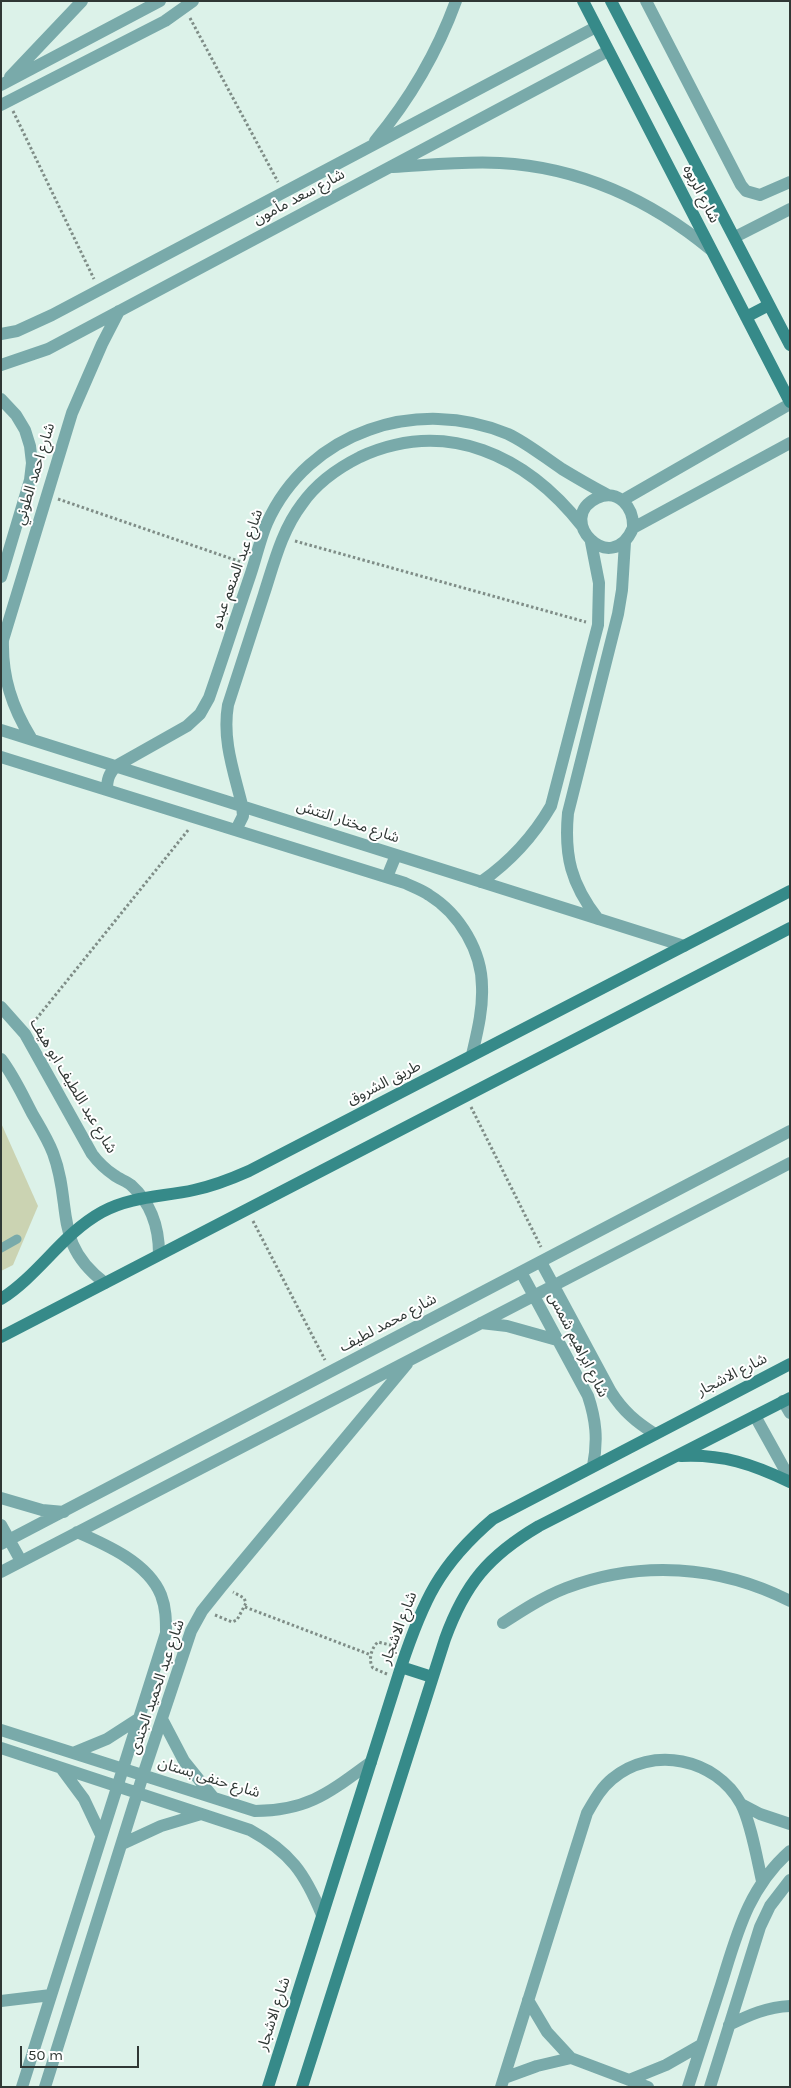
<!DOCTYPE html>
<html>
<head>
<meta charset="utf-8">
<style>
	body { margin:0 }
	#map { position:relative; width:791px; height:2088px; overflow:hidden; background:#dcf2e9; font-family:Karla,sans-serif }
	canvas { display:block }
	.frame { position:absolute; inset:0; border:2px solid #303835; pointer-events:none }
	.scale { position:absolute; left:20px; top:2046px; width:119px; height:22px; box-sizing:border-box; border:2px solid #303835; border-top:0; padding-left:6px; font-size:15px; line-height:18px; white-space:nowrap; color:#303835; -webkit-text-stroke:4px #fff; paint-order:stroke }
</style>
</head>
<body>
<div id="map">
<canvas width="791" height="2088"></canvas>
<div class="frame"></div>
<div class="scale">50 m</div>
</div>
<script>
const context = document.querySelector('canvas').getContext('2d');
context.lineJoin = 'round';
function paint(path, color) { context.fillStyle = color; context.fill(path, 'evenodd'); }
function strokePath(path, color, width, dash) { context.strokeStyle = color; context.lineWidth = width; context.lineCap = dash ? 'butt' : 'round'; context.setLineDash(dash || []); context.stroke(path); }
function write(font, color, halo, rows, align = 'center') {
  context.font = font + ' Karla,"Noto Sans Arabic",sans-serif'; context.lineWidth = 4; context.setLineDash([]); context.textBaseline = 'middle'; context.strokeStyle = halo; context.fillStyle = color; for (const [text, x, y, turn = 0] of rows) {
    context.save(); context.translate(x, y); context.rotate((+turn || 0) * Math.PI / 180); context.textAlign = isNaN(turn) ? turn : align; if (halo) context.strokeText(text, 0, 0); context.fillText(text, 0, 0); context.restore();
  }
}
const green = new Path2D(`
	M1 1123 38 1206 13 1265 1 1271Z`);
const path = new Path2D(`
	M190 18 278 182
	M13 111 94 279
	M58 499 241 562
	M295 541 586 622
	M33 1023 189 829
	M471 1107 541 1247
	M253 1221 325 1360
	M245 1607 371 1655
	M215 1615 232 1622 237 1620 246 1603 244 1598 233 1592
	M387 1674 373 1668C368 1661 371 1648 378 1642L394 1646`);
const lane = new Path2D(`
	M1 1248 17 1239`);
const street = new Path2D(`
	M646 1 741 185 746 191 760 195 790 182
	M10 77 82 1
	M1 85 160 1
	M1 105 165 21 193 1
	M375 141C410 99 437 53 456 1
	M393 167C429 165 464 161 500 163 579 167 651 200 711 250
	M735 237 790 209
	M1 334 17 331 52 315 596 27
	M1 365 48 349 608 51
	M1 399 16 415 25 430 30 446 32 463 30 480 1 577
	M623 500 790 404
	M633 528C634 508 619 488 597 498 554 518 611 579 633 528L790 443
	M1 730 684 946
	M31 738C12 707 2 677 3 640L72 413 102 344 119 311
	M1 757 405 883C413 887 422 890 429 895 460 914 482 952 482 987 483 1010 477 1033 472 1055
	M107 790C107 779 109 774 116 766L187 726 200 714 209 698C223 658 236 617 250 576 256 559 260 539 267 523 308 431 418 396 508 434 527 443 544 457 562 469 577 478 592 487 608 495
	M236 830 243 816 242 805C234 772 222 740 228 705 240 668 252 631 264 594 274 563 282 530 302 504 316 484 338 468 360 457 447 417 527 456 582 526
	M387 877 396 855
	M481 882C511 861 533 837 551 806L598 625 599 583 591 542
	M598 919C571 884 564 856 568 813L618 614 622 590 625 542
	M1 1007 25 1034 92 1154C98 1162 105 1169 114 1175 119 1179 126 1181 131 1185 151 1203 159 1227 159 1254
	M1 1059C14 1076 23 1096 33 1115 40 1127 48 1140 53 1153 73 1206 52 1243 105 1283
	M541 1262 611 1392C623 1411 636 1422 655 1434
	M521 1272 588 1396C596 1420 598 1440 593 1466
	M481 1323 507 1326 557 1340
	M783 1401 790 1413
	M755 1416 790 1479
	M1 1498 42 1510 64 1512
	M1 1525 21 1561
	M1 1544 790 1131
	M1 1572 790 1163
	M503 1623C523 1610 543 1597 566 1588 640 1560 719 1565 790 1601
	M162 1719 184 1761 213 1797
	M1 1730 255 1811C308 1811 330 1792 371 1762
	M1 1748 250 1830C290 1852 305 1873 322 1915
	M73 1753 107 1739 138 1719
	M61 1768 84 1799 101 1835
	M741 1804 760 1814 790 1824
	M122 1844 161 1826 201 1814
	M528 2000 547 2032 571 2058 648 2087
	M1 2001 51 1995
	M729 2025C749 2015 767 2007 790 2006
	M504 2078 537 2066 571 2058
	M629 2080 666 2065 701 2045
	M22 2087 166 1633C166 1620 166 1608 161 1595 148 1563 107 1545 77 1532
	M45 2087 143 1775 191 1631 202 1611 222 1586 407 1364
	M501 2087 587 1813C594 1801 601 1788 612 1779 652 1745 716 1758 741 1804 751 1823 757 1859 762 1881
	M688 2087C699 2053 710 2019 721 1985 737 1934 748 1888 790 1851
	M710 2087 760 1927 770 1906 790 1880`);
const secondary = new Path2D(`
	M583 1 790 402
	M611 1 790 345
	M746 317 769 305
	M1 1299C39 1275 62 1234 102 1212 131 1196 163 1197 194 1190 213 1186 231 1179 249 1171L790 891
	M1 1337 790 928
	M681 1456C723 1454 752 1464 790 1482
	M401 1667 432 1677
	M268 2087 401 1667C423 1601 439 1565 493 1519L790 1364
	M302 2087 445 1639C465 1584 488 1556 539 1526L790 1398`);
const streetNames = [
	["شارع الربوه",701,194,63],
	["شارع سعد مأمون",299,197,-28],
	["شارع احمد الطوني",35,474,-73],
	["شارع عبد المنعم عبدو",237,569,-70],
	["شارع مختار التتش",348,822,18],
	["طريق الشروق",384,1083,-27],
	["شارع عبد اللطيف ابو هيف",73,1086,59],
	["شارع محمد لطيف",388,1323,-28],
	["شارع ابراهيم شمس",578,1345,63],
	["شارع الاشجار",732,1375,-27],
	["شارع الاشجار",399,1628,-69],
	["شارع عبد الحميد الجندى",157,1687,-71],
	["شارع حنفى بستان",209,1778,17],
	["شارع الاشجار",274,2014,-72]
];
paint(green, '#cbd3b2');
strokePath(path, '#7f8d87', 3, [2.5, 2.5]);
strokePath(lane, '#79aaaa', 9);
strokePath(street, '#79aaaa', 12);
strokePath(secondary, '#368a89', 12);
write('15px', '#303835', '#fff', streetNames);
</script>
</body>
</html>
